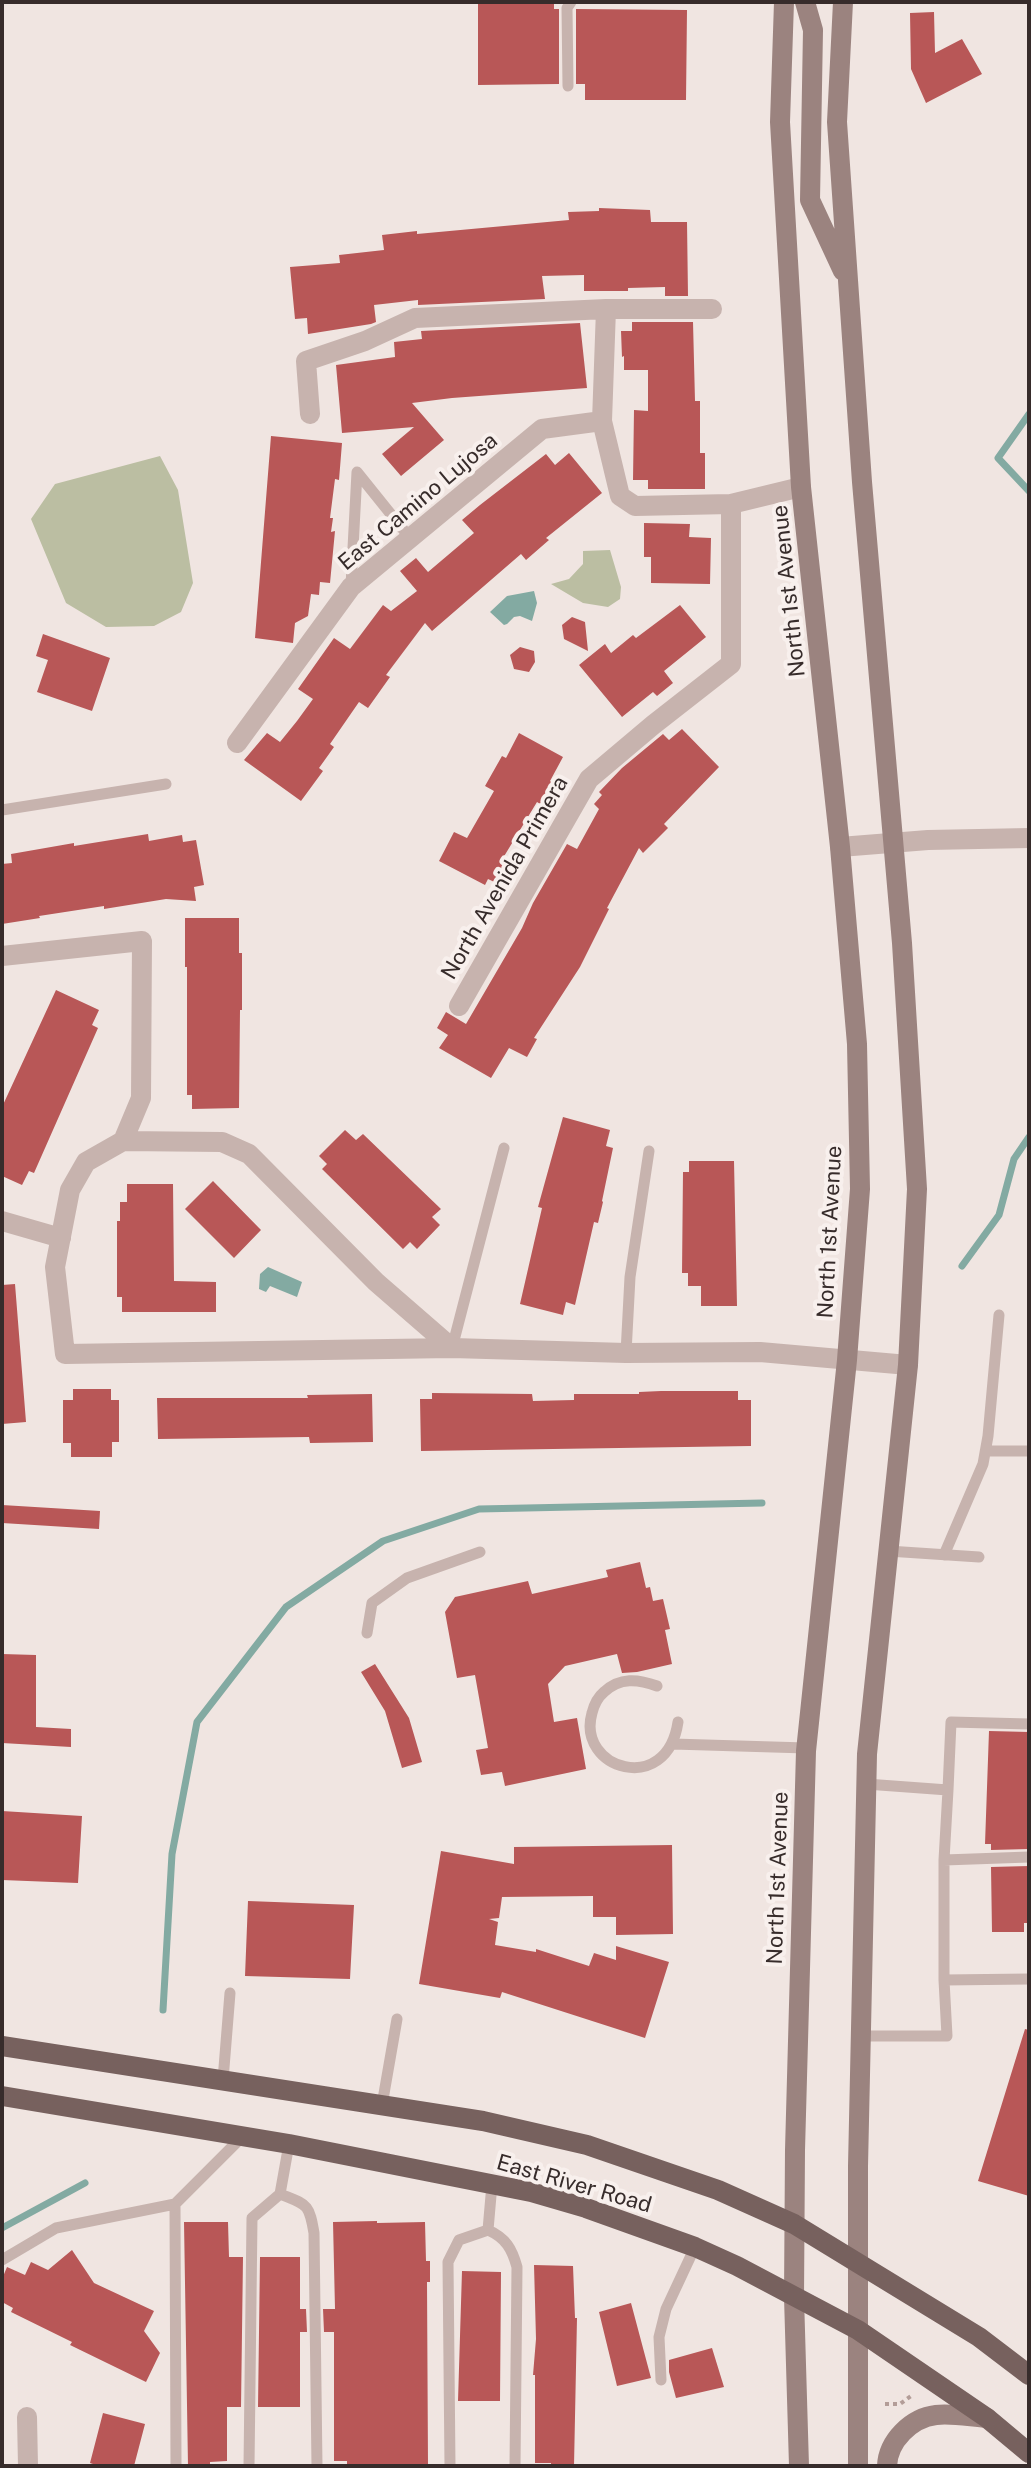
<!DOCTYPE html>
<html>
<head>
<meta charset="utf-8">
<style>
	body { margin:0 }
	#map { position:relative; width:1031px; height:2468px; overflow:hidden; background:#f0e5e1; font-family:"Public Sans",sans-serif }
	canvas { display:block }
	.frame { position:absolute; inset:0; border:4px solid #372c2b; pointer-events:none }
</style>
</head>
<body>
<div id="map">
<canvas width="1031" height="2468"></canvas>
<div class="frame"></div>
</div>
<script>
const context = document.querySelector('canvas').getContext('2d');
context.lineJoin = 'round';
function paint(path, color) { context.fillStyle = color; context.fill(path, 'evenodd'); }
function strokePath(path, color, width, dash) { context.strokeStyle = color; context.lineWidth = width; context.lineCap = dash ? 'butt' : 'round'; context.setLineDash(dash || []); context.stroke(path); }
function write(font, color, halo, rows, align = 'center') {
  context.font = font + ' "Public Sans",sans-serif'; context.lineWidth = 8; context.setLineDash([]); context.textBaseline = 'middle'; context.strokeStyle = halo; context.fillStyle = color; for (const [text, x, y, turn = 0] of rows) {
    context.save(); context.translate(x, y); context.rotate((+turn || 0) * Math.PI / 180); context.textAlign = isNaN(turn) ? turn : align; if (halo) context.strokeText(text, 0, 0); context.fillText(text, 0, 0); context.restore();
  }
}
const green = new Path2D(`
	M160 456 178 490 193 583 181 612 154 626 106 627 66 603 31 519 55 484Z
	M610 550 621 587 620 599 608 607 583 603 551 584 569 579 583 564V551Z`);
const water = new Path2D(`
	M534 591 537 603 532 621 520 616 514 617 507 624 504 625 490 612 507 596Z
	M268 1267 302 1282 297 1297 270 1286 266 1292 259 1289 260 1274Z`);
const stream = new Path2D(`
	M1029 414 998 458 1029 491
	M962 1266 999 1215 1014 1159 1029 1137
	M163 2010 172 1854 197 1722 286 1607 383 1541 479 1509 762 1503
	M2 2228 85 2183`);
const building = new Path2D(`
	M478 2H554V9H559V84L478 85Z
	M576 9 687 10 686 100H585V84H576Z
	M934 12 935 53 962 39 982 74 926 103 911 69 910 13Z
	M599 208 650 210 651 222H687L688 296H665V287L628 288V291H584V275L542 276 545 299 418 305V300L374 305 376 322 371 324 308 334 307 318 295 319 290 267 340 263 339 255 384 250 382 235 417 231V234L569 220 568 212 599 211Z
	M632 322H693L695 401H700V453H705V489H648V480H633L634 410 648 411V370H624V356L622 357 621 331H632Z
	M580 323 587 388 452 398 412 403 444 440 401 476 382 454 414 427 342 433 336 365 395 357 394 342 422 339 421 331Z
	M271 436 342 443 339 480 335 479 330 518H333L331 532 335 531 330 583 320 582 319 595 311 594 308 616 295 623 293 643 255 638Z
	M569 453 602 493 546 538 549 540 526 560 521 554 432 631 425 623 386 675 390 677 368 708 359 702 330 744 334 747 319 768 323 771 301 801 244 760 267 733 280 742 297 721 313 699 298 689 334 638 350 649 383 605 391 611 417 591 400 571 416 558 428 572 474 533 462 520 480 505 546 454 555 465Z
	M644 523 690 524 689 537 711 538 710 584 651 583V557H644Z
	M680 605 706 637 664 671 673 683 657 696 653 692 622 717 579 665 605 644 611 653 633 635 636 638Z
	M572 617 585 622 588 651 564 639 562 625Z
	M43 634 110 658 92 711 37 692 48 660 36 656Z
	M520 647 534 651 535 662 529 672 514 669 510 655Z
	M682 729 719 767 664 824 668 828 643 853 639 848 607 908 609 909 580 967 534 1038 537 1039 527 1057 509 1048 491 1078 439 1048 448 1035 437 1028 446 1012 466 1024 522 928 533 903 567 844 577 849 599 809 594 804 602 795 599 792 622 768 663 734 669 740Z
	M519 733 563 757 550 781 562 789 550 810 537 802 503 858 519 866 507 888 488 879 485 885 439 861 454 832 467 838 494 791 485 786 502 756 506 758Z
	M148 834 149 841 182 835 183 842 196 840 204 885 194 887 196 901 166 899 104 909V906L39 916 40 918 2 924V864L12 863 11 854 74 843V846Z
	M185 918H239V953H242V1010H240L239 1108 192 1109V1095H187V967H185Z
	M56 990 99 1010 92 1025 98 1028 34 1173 29 1171 22 1185 2 1176V1107Z
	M563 1117 610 1130 606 1146 613 1148 602 1201 603 1202 598 1223 594 1222 575 1305 566 1302 563 1315 520 1304 542 1208 538 1207Z
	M345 1130 356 1140 363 1134 441 1209 432 1217 440 1225 417 1249 410 1242 403 1249 322 1169 327 1164 319 1156Z
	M689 1161H734L737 1306H701V1286H688V1273H682L683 1172H689Z
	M213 1181 261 1230 234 1258 185 1209Z
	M127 1184H173L174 1281 216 1282V1312H122V1297H117V1221H120V1202H127Z
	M15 1284 26 1422 2 1424V1285Z
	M73 1389H111V1400H119V1442H112V1457H71V1443H63V1400H73Z
	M661 1391H738V1400H751V1446L421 1451 420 1399H432V1393L532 1394 533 1401 574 1400V1394H639V1392Z
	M372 1394 373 1442 310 1443 309 1437 158 1439 157 1398H308L307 1395Z
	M2 1505 100 1511 99 1529 2 1523Z
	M640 1562 646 1588 650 1587 653 1601 663 1599 670 1629 665 1630 672 1664 637 1672 622 1673 617 1654 565 1666 548 1684 554 1722 577 1718 586 1769 505 1786 502 1772 481 1775 476 1750 488 1748 475 1675 457 1678 445 1612 455 1597 528 1581 532 1594 608 1577 606 1570Z
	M2 1654 36 1655V1727L71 1729V1747L2 1743Z
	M375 1664 409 1718 422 1762 402 1768 385 1711 361 1672Z
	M989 1731 1029 1732V1849L991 1850V1844H985Z
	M2 1811 82 1816 78 1883 2 1880Z
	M672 1845 673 1934 616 1935V1917H593V1896L502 1897 499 1918 489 1919 498 1922 495 1945 536 1952V1949L589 1966 594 1953 616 1960V1946L669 1962 645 2038 502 1992 500 1998 419 1984 441 1851 514 1864V1847Z
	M1029 1866V1923H1024V1932H992L991 1867Z
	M248 1901 354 1905 350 1979 245 1976Z
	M1025 2029 1029 2030V2196L978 2181Z
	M377 2221V2223L425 2222 426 2261H430V2282H427L428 2466H347V2461H334V2332H324L323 2309H335L333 2222Z
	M184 2222H228L229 2257H243L241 2407H227V2461L210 2462V2466H188Z
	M72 2250 94 2283 154 2311 144 2331 160 2353 146 2382 70 2345 72 2342 11 2312 13 2308 2 2302V2279L7 2267 25 2275 31 2262 48 2270Z
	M260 2257H300V2309H306L307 2332H300V2407H258Z
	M534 2265 573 2266 575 2318H577L574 2466H551V2463H535V2375H533L536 2339Z
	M462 2271 501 2272 500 2401H458Z
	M631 2303 651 2378 617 2386 599 2312Z
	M712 2348 724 2387 676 2398 669 2372V2360Z
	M103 2413 145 2424 134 2466H99L90 2463Z`);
const path = new Path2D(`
	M885 2404H900L911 2396`);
const lane = new Path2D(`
	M568 86 567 8 571 2
	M351 586 357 472 410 538
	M2 810 166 784
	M452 1348 504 1148
	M626 1353 630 1277 649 1151
	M986 1451H1029
	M888 1551 979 1557
	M944 1555 983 1464 988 1436 999 1315
	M367 1633 372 1603 407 1578 480 1552
	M657 1686C638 1679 620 1677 604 1692 598 1697 594 1705 592 1713 576 1769 667 1797 678 1722
	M673 1744 806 1748
	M866 1784 948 1790 951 1722 1029 1724
	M948 1790 944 1860 1029 1857
	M944 1860V1980L1029 1979
	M861 2036H947L944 1980
	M223 2080 230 1993
	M382 2105 397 2019
	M280 2194C307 2205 309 2203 314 2233L317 2466
	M488 2230 492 2184
	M2 2260 56 2228 175 2204
	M661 2380 659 2337 666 2309 695 2247
	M176 2466 175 2204 243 2136
	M249 2466 252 2218 280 2194 289 2144
	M450 2466 448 2262 459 2240 488 2230C506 2238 512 2249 517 2267L515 2466`);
const street = new Path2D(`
	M606 309 602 421 620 496 635 506 731 504 801 487
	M310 414 306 361 365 341 415 318 606 309H712
	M237 743 351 587 542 429 602 421
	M840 847 928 840 1029 838
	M2 956 142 941 141 1098 123 1141
	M459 1006 589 779 653 725 731 664V504
	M2 1221 61 1238
	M452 1348 376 1282 249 1154 222 1142 123 1141 86 1162 70 1190 55 1267 65 1354 452 1348 626 1353 760 1352 908 1365
	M27 2417 28 2466`);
const secondary = new Path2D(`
	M784 2 780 122 801 487 840 847 857 1044 860 1189 847 1360 806 1751 795 2150 794 2297 799 2466
	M805 2 813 30 810 200 843 271
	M843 2 837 122 862 482 902 943 917 1189 908 1365 867 1754 858 2166V2466
	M887 2466C888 2441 911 2418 936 2415 952 2413 971 2417 987 2418`);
const primary = new Path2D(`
	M2 2046 483 2121 587 2145 718 2190 794 2224 979 2337 1029 2375
	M2 2096 289 2144 531 2192 586 2208 695 2247 737 2266 858 2330 987 2418 1029 2453`);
const streetNames = [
	["East Camino Lujosa",418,502,-40],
	["North 1st Avenue",789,591,-96],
	["North Avenida Primera",505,878,-60],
	["North 1st Avenue",830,1232,-87],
	["North 1st Avenue",778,1878,-88],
	["East River Road",574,2184,16]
];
paint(green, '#bbbea2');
paint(water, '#83aaa2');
strokePath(stream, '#83aaa2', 7);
paint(building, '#b85757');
strokePath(path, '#b39d98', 4, [4, 4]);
strokePath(lane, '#c7b3ae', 11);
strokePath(street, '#c7b3ae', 20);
strokePath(secondary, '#9b837f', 20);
strokePath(primary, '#77615e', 20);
write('22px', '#372c2b', '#f8f0ed', streetNames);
</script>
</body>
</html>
